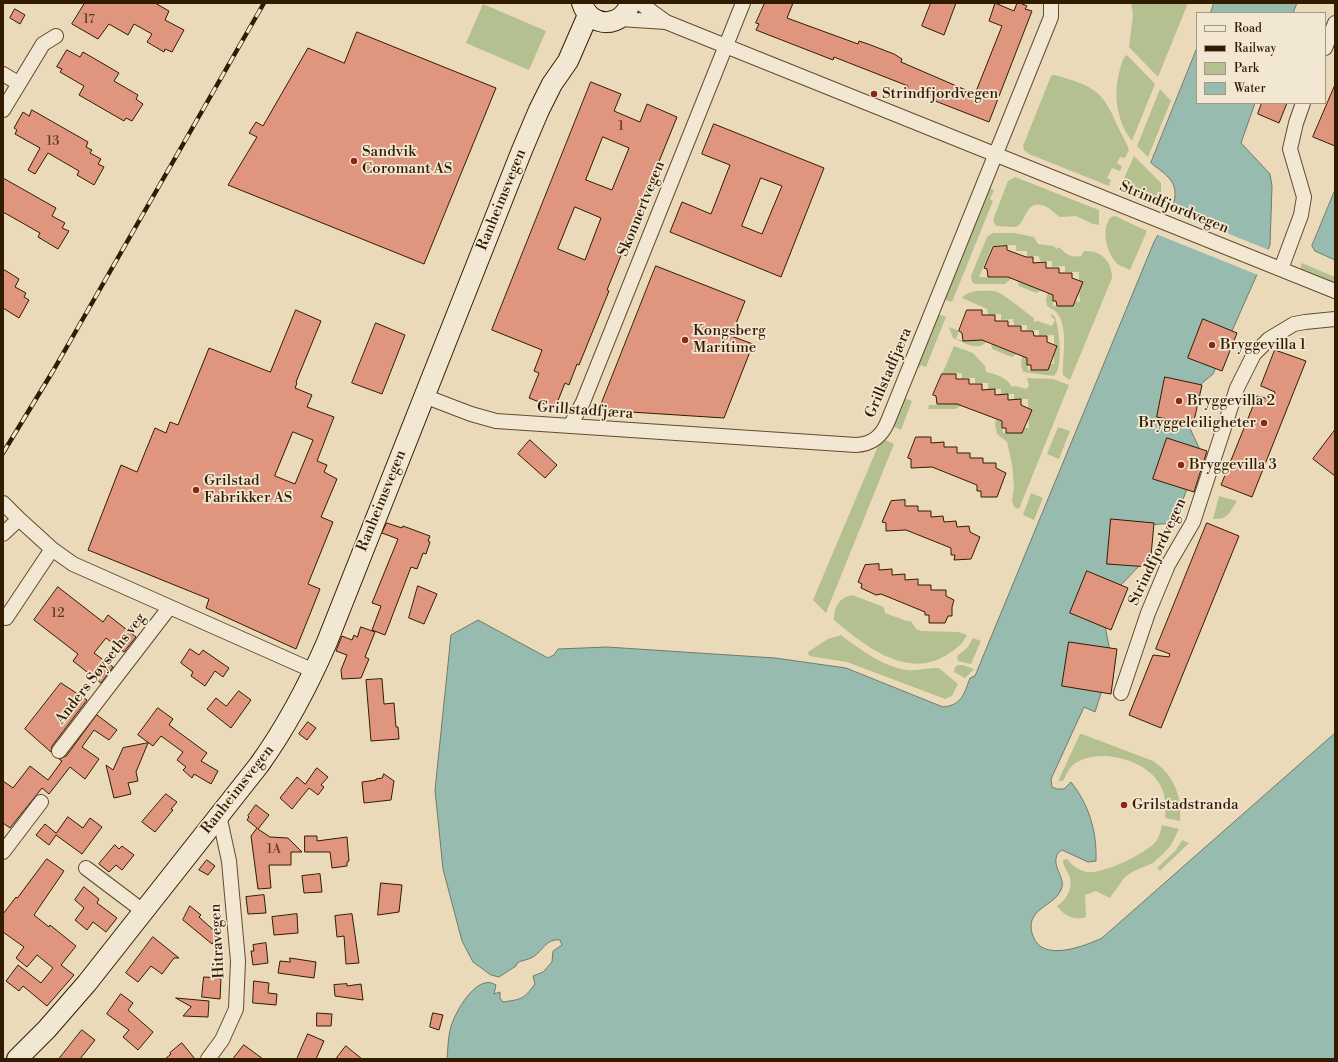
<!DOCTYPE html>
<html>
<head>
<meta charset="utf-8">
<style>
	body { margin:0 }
	#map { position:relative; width:1338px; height:1062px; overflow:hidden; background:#ebdab9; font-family:"Libre Bodoni",serif }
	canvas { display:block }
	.frame { position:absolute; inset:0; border:4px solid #321c00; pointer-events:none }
	.legend { position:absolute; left:1196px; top:12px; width:130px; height:92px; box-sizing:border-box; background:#f2e7d2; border:1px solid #a5967e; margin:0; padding:5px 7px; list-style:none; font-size:12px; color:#321c00 }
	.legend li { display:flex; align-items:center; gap:8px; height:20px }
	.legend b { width:20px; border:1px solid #a5967e }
</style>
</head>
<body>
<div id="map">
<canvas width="1338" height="1062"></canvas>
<div class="frame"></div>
<ul class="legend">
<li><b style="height:5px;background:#f2e7d2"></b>Road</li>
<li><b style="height:5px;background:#321c00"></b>Railway</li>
<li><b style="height:11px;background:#b5c091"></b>Park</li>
<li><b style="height:11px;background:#98bbb0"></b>Water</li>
</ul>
</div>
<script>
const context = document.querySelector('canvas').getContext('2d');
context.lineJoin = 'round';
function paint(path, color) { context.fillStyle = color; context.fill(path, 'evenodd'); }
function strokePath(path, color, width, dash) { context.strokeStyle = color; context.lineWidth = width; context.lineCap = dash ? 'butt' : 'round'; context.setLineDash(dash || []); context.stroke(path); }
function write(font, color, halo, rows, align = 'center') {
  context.font = font + ' "Libre Bodoni",serif'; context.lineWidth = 3.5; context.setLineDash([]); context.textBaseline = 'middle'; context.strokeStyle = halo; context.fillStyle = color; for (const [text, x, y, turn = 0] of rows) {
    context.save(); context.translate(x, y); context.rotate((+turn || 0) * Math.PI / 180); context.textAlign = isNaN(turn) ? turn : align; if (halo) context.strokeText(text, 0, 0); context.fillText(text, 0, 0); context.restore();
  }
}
const green = new Path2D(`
	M1131 3H1188L1158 77 1129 47 1133 15Z
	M483 4 546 31 529 70 466 43Z
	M1127 55 1155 84 1132 141C1116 120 1113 94 1120 69 1122 64 1122 58 1127 55Z
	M1055 75C1093 86 1103 90 1118 127 1122 135 1126 141 1129 150L1125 158 1120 157 1117 163 1122 166 1120 171 1112 168 1107 178 1111 180 1109 186 1029 154 1024 150 1023 146 1051 76Z
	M1160 89 1171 101 1148 157 1137 146Z
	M1134 156 1161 183V195L1158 205 1125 193 1121 185Z
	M1015 177 1099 210V225L1093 224 1076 216 1060 217C1055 214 1051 209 1045 206 1025 198 1027 222 1016 227L996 226 993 220 1008 181Z
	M989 188 994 190 990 199 993 201 952 302 943 299Z
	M1115 216 1147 231 1130 270C1125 267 1117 266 1114 260 1106 249 1101 228 1111 217Z
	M993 233H1014L1034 237 1038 244 1053 246 1057 249 1059 247C1066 254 1070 258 1081 256L1084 251C1101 250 1112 261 1112 278L1070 380 1063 375C1062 358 1069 328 1057 313 1055 310 1050 308 1047 306L1046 300 1048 292 1053 294V306L1073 305 1075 301 1080 302 1079 290 1083 282 1079 281V272H1065V266L1052 267V261H1040L1039 256H1027V251H1016V245L992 246 979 277 1012 278 1005 284H975L972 282 971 276 987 237Z
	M1302 263 1335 277V284L1300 270Z
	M1017 280 1043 290 1036 293 1019 286Z
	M994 291C1002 292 1025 312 1034 318V322L1038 321 1052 326 1055 320 1051 316 1052 314 1055 317C1059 328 1064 367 1054 376L1023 372 1021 365 1022 356 1027 358 1028 370H1048L1050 364H1054V355L1057 346 1054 344V335L1039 336V330H1027V325H1014L1013 319 1001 320V314L988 315 987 309 962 298C970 289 983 291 994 291Z
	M938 314 946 317 926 367 921 365 919 368 916 367Z
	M949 327 959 331 956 339C966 342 977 338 986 342 978 352 963 342 953 338Z
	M991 343 1017 354 1012 357 992 349Z
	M954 346 973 353 985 366 986 372C995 374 1007 377 1012 387L1016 386 1026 389 1029 386 1027 378 1053 379 1069 385 1019 509 1014 507 1012 501 1014 487 1012 464 1007 442 997 434 995 424 996 419 1002 421 1003 433H1022L1024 428H1029L1028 418 1032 410 1028 408V399H1014V394H1001V389H988V383H975V378H962V373L942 374Z
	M904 398 912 401 901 430 892 426Z
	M958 404 962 405 956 409H928L929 405Z
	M1058 427 1070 431 1059 459 1047 454Z
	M885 440 894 444 826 613 813 600 878 446Z
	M1031 493 1043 498 1034 520 1023 515Z
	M1219 496 1237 501C1229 513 1228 520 1213 519Z
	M852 595 884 607 885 613 907 621H911L916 629 921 631 958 632 967 635C962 645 955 650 945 656 905 679 864 645 834 620 834 606 839 598 852 595Z
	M841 635C860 649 883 667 907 670 918 671 928 668 939 668L958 684 952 696 945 699 847 662 809 656 808 652 828 639Z
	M973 638 981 641 971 664 958 661 957 656 968 647Z
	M958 665H963L974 669 965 678 954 672 955 667Z
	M1080 734H1082L1153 761C1174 775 1182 796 1180 821L1165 818C1167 805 1165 791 1157 780 1141 758 1095 747 1073 765 1068 769 1066 776 1063 781H1059V779Z
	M1162 825 1179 829 1171 845 1164 853 1153 863 1132 872 1124 878 1110 898 1096 891 1085 895 1086 917C1075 921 1064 916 1057 906 1067 900 1074 886 1069 875 1066 869 1063 866 1063 860L1067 859C1073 866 1079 871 1088 872 1103 874 1148 853 1157 840 1159 836 1161 830 1162 825Z
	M1182 840 1189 843 1160 871 1157 868 1176 850Z`);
const water = new Path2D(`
	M1214 3H1297L1293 13H1211Z
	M1197 48V103H1255L1241 143 1270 174 1272 186 1270 245 1213 374 1195 389 1187 422 1201 452 1174 523 1147 525 1140 565 1119 587 1105 626 1110 651 1105 681 1095 712 1084 707 1051 779 1052 787 1057 789H1064L1071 782C1089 805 1097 831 1096 861L1088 862 1062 850 1058 853C1050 867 1067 877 1061 890 1055 903 1039 906 1033 918 1030 923 1031 931 1033 936 1042 963 1085 946 1102 938L1335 733V1059H447C448 1048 448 1032 453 1021 458 1008 478 973 496 985L494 994 500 992V998L503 1002C522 999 523 1000 535 984L533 976 543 972 552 962 553 951 562 945 560 940C546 938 543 951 533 957 528 960 522 960 517 963L516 966 499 977 491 975 473 962 462 941 443 869 435 790 451 635 478 620 548 658 554 655 558 649 607 647 775 658 846 668 943 707C962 705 964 694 970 678L975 676 1154 242C1163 225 1185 198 1170 179 1165 173 1157 168 1151 163Z
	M1335 190V260L1315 251 1312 246Z`);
const pier = new Path2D(`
	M1169 210 1269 250 1258 275 1156 234Z`);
const building = new Path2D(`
	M85 3H155L169 11 165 20 184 30 172 52 165 49 164 52 147 42 152 34 134 24 128 35 109 24 98 39 72 24Z
	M765 3H793L787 18 858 44 859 41 868 44 894 54 902 59 901 62 975 94 1002 26 989 21 995 3 1014 11 1017 3H1020L1027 6 1025 9 1032 11 989 122 907 90 908 86 834 57 833 60 756 30 759 24 756 23Z
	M931 3H956L944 35 922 26Z
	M15 9 25 15 20 24 10 18Z
	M357 32 496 88 424 264 228 185 257 137 249 133 256 122 263 126 308 48 344 63Z
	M67 50 80 57 83 52 119 73 114 81 138 95 136 99 143 104 132 121 126 118 124 121 79 95 84 86 60 72 62 69 57 67Z
	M591 82 621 94 614 111 640 122 647 104 677 117 607 290 609 291 579 365 577 364 569 385 565 383 555 408 529 398 539 373 534 371 542 350 492 330ZM603 137 629 148 612 190 586 180ZM575 207 601 218 585 260 558 249Z
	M1335 85V146L1313 137Z
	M1262 103H1287L1279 123 1258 114Z
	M32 110 88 142 86 147 92 150 90 153 101 159 98 164 104 167 94 185 77 175 79 171 48 153 35 174 28 170 40 148 15 134 17 130 14 128 23 112 29 116Z
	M714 124 824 168 781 277 670 232 682 202 711 214 730 165 702 154ZM761 178 782 186 762 234 742 226Z
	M3 178 56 208 52 216 65 223 62 228 69 231 58 249 38 237 40 233 3 212Z
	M1007 246V250L1026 257H1033V263L1046 262V268H1059V273H1072V278L1083 282 1073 306H1057L1056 301H1053V295L1008 277H988L987 269 984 268 993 247Z
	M656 266 745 301 731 336 753 344 724 418 599 410Z
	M3 269 19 279 15 287 26 293 24 297 29 300 19 318 3 308Z
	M296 310 321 321 296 382 297 383 295 388 312 395 307 407 334 417 317 461 327 465 324 472 337 479 321 517 333 522 308 584 320 589 296 649 206 608 209 599 88 550 121 465 137 472 155 428 166 433 170 422 178 425 209 348 270 372ZM293 432 313 440 295 484 275 476Z
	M967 310H982V315H995V321H1008V326H1021V331H1033L1034 336H1047V342L1057 346 1048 370H1031V365H1027V358L982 340 963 341 962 333 959 331Z
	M1203 319 1237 333 1222 371 1188 358Z
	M376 323 405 335 382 394 352 383Z
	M1275 350 1306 361 1252 497 1221 485 1257 396 1273 400 1275 392 1261 386Z
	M942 374H956V379H969V384H982V390L995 389V395L1008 394V400L1021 399V405L1032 410 1022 433H1006V428H1002V421L957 404H937L936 396 933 395Z
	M1165 377 1202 385 1193 425 1157 417Z
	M1335 430V476L1313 459Z
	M916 437H931V443L944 442V447H957V453H970V458H983V463H996V468L1006 473 997 497H981V491H977V485L932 467 911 468V459L908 458Z
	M1167 438 1207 451 1194 492 1153 479Z
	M530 440 557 465 545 478 518 454Z
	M905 500V506H918V511H931V517L943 516 944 522 956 521 957 527 969 526 970 532 980 537 971 559 954 560 955 555H951V548L906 530 886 531V523L882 522 891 501Z
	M1111 519 1154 523 1150 567 1107 564Z
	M387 523 402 528 403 526 430 536 428 541 430 542 426 554 423 553 417 569 411 567 385 635 372 630 381 606 372 603 398 539 382 533Z
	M1207 523 1239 536 1161 728 1129 715 1153 655 1169 657 1170 654 1156 649Z
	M879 564V570L892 569V575L905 574V580L918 579V585H931V590H946V596L954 600 952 607V616H948L945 623H929V615H925V612L881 594 876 595 861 588 862 584 858 582 865 565Z
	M1087 571 1128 588 1111 630 1070 613Z
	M418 586 437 594 424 624 409 618Z
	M58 587 103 622 108 615 136 637 124 652 106 638 94 653 113 667 101 683 73 661 78 654 34 620Z
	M361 627 375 632 365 657 369 659 361 678 342 679 341 670 347 655 336 651 342 636 352 640 354 635 357 637Z
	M1069 642 1117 649 1111 694 1062 686Z
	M190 649 199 655 203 650 229 668 223 677 215 671 205 686 191 676 193 672 181 663Z
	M382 679 384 704 394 703 396 727H398L399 739 371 741 366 680Z
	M61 683 87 700 52 746 51 752 25 729Z
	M239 691 251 700 231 728 207 709 216 698 226 706Z
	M158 708 173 719 169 725 207 753 201 761 218 771 211 784 194 774 192 778 183 770 186 767 177 760 183 752 161 736 153 746 138 735Z
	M97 715 117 730 109 740 94 730 82 747 99 759 85 779 70 767 49 794 42 788 10 828 3 823V781L13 788 30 766 48 780 62 761 59 759 66 756Z
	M308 722 316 728 307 740 299 734Z
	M148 743 136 772 138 781 128 783 131 794 114 798 106 765 113 770 123 748Z
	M317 768 328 777 321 785 324 787 318 795 309 788 292 809 280 798 297 777 305 784Z
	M384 774 394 781 391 800 364 803 362 782 376 780V779L382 778Z
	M166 794 177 802 171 809 173 810 155 832 142 822Z
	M256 805 269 815 258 829 270 837 288 838 302 852H291V865H269L271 888 258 889 251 836 257 828 247 820 249 817 248 816Z
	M68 817 83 828 90 818 102 827 82 854 56 835 49 845 36 835 45 824 56 833Z
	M305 836H317V841L347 837 349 861 347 862V866L332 868 330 852H305Z
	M115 845 119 849 122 846 134 855 122 870 116 865 109 872 99 864Z
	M47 859 64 871 34 915 49 927 50 925 76 946 61 965 74 975 47 1006 23 986 19 991 6 981 18 965 41 983 53 968 37 955 27 967 16 958 24 947 3 932V914L16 897 17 898Z
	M207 860 215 866 208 875 199 870Z
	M320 874 322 892 304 893 302 876Z
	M381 883 402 885 399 912 378 915Z
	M84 887 99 899 97 903 117 918 106 932 93 922 87 930 75 920 84 908 75 900Z
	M264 895 266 913 248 914 246 897Z
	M190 906 201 915 199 917 219 935 212 944 183 920Z
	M297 914 298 933 274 935 272 917Z
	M352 914 359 963 346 964 344 936 337 937 335 916Z
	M153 937 179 958H174L162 974 151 966 138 982 126 973Z
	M266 943 268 963 253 965 251 951H254L253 945Z
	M290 958 316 962 314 978 278 973 280 961 290 962Z
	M204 977 221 978 220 999 202 997Z
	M254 981 269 983 268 993 277 994 276 1005 253 1003Z
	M347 984V986L361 984 363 1000 335 996 334 985Z
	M121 994 133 1003 128 1010 153 1032 138 1050 123 1037 129 1030 107 1014Z
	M176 998 209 1001 208 1017 183 1016 191 1007Z
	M317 1013 332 1014 331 1026H317Z
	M433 1013 443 1015 439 1030 430 1027Z
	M82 1030 95 1040 80 1059H59Z
	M308 1034 324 1041 316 1059H297Z
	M182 1043 195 1059H165L171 1054 170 1053Z
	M244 1045 263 1059H233Z
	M346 1046 362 1059H336Z`);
const street = new Path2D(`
	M640 3 666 22
	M620 19 666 22 1335 291
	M1325 48 1335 23
	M3 74 18 83
	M3 110 43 44 56 36
	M1281 269 1301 215 1304 197 1290 149 1296 123 1303 103
	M424 396 471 414 496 421 856 445C873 444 882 436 888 421L1051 17V3
	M570 426 583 402 743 3
	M3 503 19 519
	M3 534 19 519 52 549
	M6 618 52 549 73 564 314 671
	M1121 693 1148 613 1168 565 1193 522 1237 388 1254 354 1269 339 1294 324 1305 322 1335 319
	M59 751 169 608
	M3 852 41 802
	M86 868 143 911
	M208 1059 222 1040 236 1009 238 961 229 861 219 815`);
const secondary = new Path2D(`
	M582 3C590 29 623 28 630 3
	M17 1059 47 1029 87 983 259 765C287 726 308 686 327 642L522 150 539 110 552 84 568 61 588 15`);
const rail = new Path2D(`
	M3 453 53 371 264 3`);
const markers = [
	[874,94,4,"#8f2418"],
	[354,161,4,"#8f2418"],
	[685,340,4,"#8f2418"],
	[1212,345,4,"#8f2418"],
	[1179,401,4,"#8f2418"],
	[1264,423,4,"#8f2418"],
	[1181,465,4,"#8f2418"],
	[196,490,4,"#8f2418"],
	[1124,805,4,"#8f2418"]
];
const numberNames = [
	["17",89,20],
	["1",621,127],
	["13",53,142],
	["12",58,614],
	["1A",274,850]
];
const poiNames = [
	["Strindfjordvegen",882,94],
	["Sandvik",362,152],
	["Coromant AS",362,169],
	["Kongsberg",693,331],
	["Maritime",693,348],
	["Bryggevilla 1",1220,345],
	["Bryggevilla 2",1187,401],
	["Bryggeleiligheter",1256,423,"right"],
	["Bryggevilla 3",1189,465],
	["Grilstad",204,481],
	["Fabrikker AS",204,498],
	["Grilstadstranda",1132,805]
];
const streetNames = [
	["Ranheimsvegen",502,200,-68],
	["Strindfjordvegen",1174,208,22],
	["Skonnertvegen",642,209,-68],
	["Grillstadfjæra",889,373,-67],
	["Grillstadfjæra",585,411,4],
	["Ranheimsvegen",382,501,-68],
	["Strindfjordvegen",1158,552,-65],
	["Anders Søyseths veg",101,669,-52],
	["Ranheimsvegen",238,790,-52],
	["Hitravegen",218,941,-93]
];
paint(green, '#b5c091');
paint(water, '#98bbb0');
strokePath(water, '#6f7b6a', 1);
paint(pier, '#ebdab9');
paint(building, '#e0957f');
strokePath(building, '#321c00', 1);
strokePath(street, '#604c2e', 16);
strokePath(secondary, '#321c00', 22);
strokePath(street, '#f2e7d2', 14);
strokePath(secondary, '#f2e7d2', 20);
strokePath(rail, '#321c00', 4.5);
strokePath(rail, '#f2e7d2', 3, [9]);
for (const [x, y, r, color] of markers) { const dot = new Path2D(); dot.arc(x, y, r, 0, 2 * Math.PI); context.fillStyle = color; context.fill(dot); strokePath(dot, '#f2e7d2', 1.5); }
write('13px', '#5e3a20', null, numberNames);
write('15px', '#321c00', '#f2e7d2', poiNames, 'left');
write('15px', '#321c00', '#f2e7d2', streetNames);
</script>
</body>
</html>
